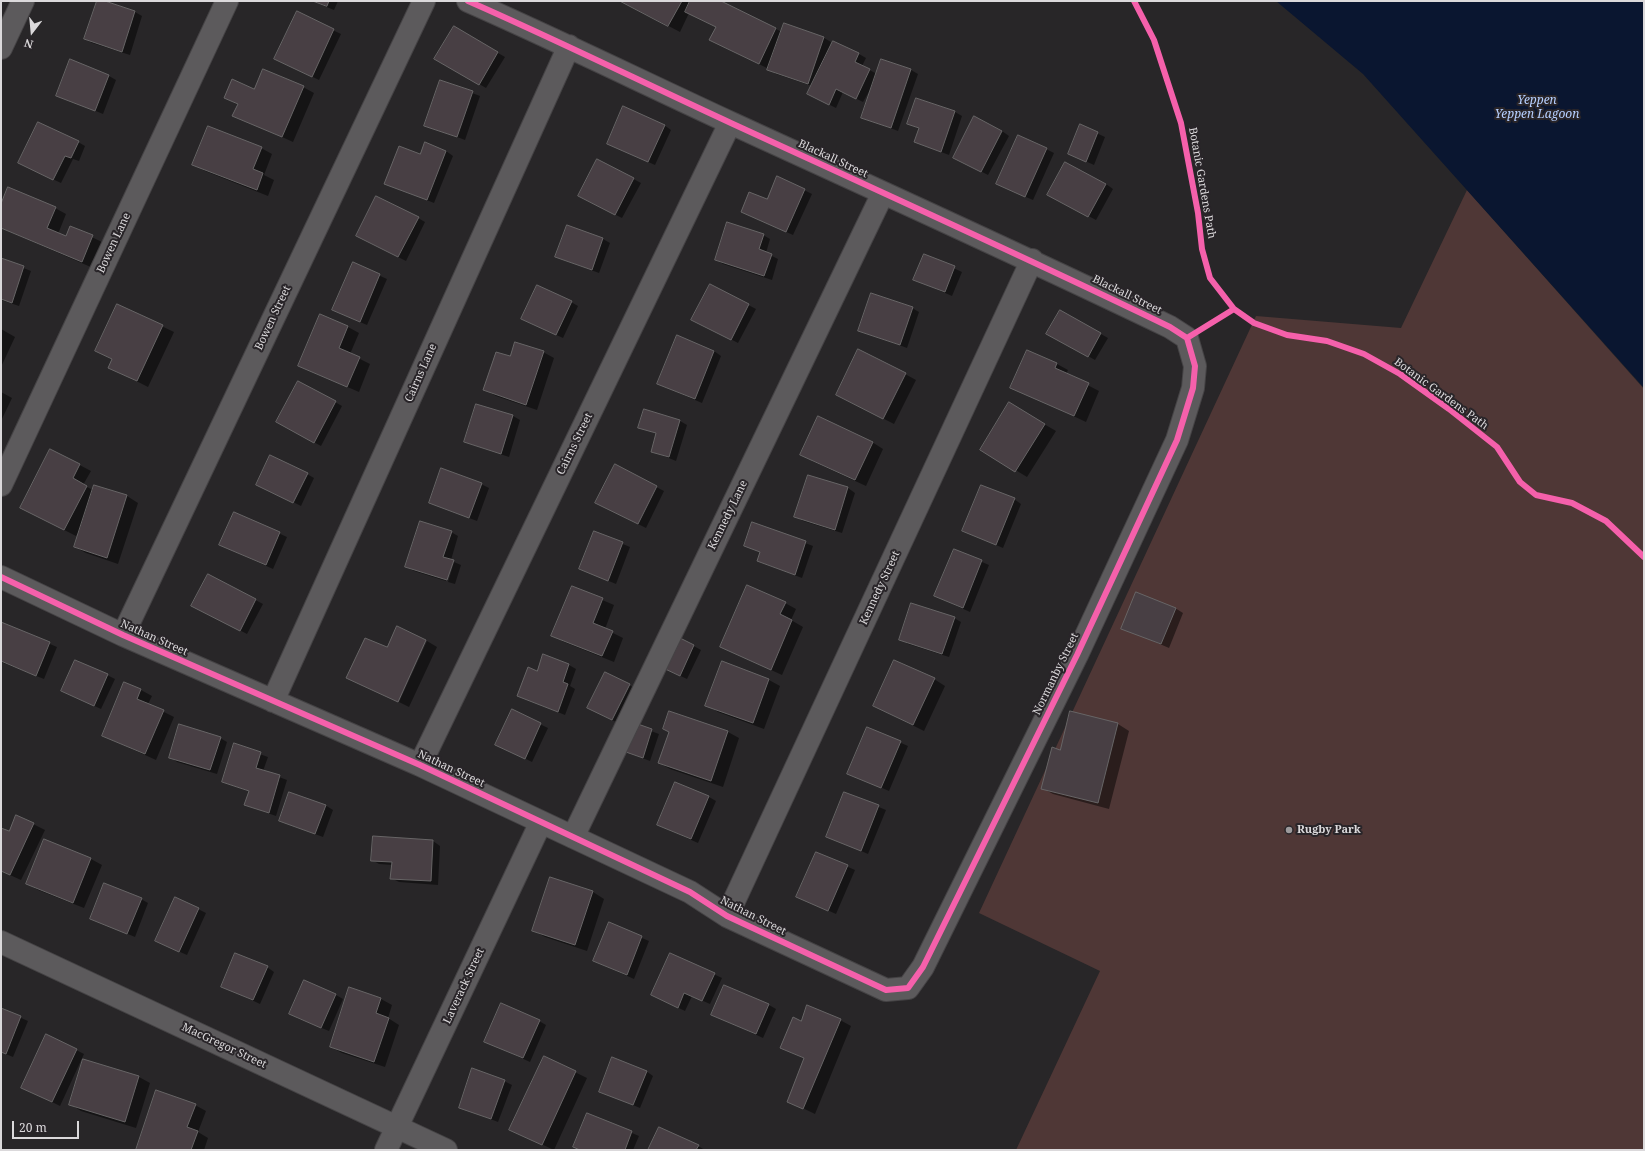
<!DOCTYPE html>
<html>
<head>
<meta charset="utf-8">
<style>
	body { margin:0 }
	#map { position:relative; width:1645px; height:1151px; overflow:hidden; background:#282628; font-family:"Noto Serif",serif }
	canvas { display:block }
	.frame { position:absolute; inset:0; border:2px solid #dbd9db; pointer-events:none }
	.north { position:absolute; left:12px; top:12px; width:40px; height:40px; -webkit-text-stroke:3px #292529; paint-order:stroke; rotate:196deg; font-size:11px; font-weight:700; line-height:16px; text-align:center; color:#dbd9db }
	.north::after { content:''; display:block; margin:auto; width:14px; height:18px; background:#dbd9db; clip-path:polygon(50% 0,100% 100%,50% 72%,0 100%) }
	.scale { position:absolute; left:12px; top:1121px; width:67px; height:18px; box-sizing:border-box; border:2px solid #dbd9db; border-top:0; padding-left:5px; font-size:12px; line-height:14px; white-space:nowrap; color:#dbd9db; -webkit-text-stroke:3px #292529; paint-order:stroke }
</style>
</head>
<body>
<div id="map">
<canvas width="1645" height="1151"></canvas>
<div class="frame"></div>
<div class="north">N</div>
<div class="scale">20 m</div>
</div>
<script>
const context = document.querySelector('canvas').getContext('2d');
context.lineJoin = 'round';
function paint(path, color) { context.fillStyle = color; context.fill(path, 'evenodd'); }
function strokePath(path, color, width, dash) { context.strokeStyle = color; context.lineWidth = width; context.lineCap = dash ? 'butt' : 'round'; context.setLineDash(dash || []); context.stroke(path); }
function write(font, color, halo, rows, align = 'center') {
  context.font = font + ' "Noto Serif",serif'; context.lineWidth = 4; context.setLineDash([]); context.textBaseline = 'middle'; context.strokeStyle = halo; context.fillStyle = color; for (const [text, x, y, turn = 0] of rows) {
    context.save(); context.translate(x, y); context.rotate((+turn || 0) * Math.PI / 180); context.textAlign = isNaN(turn) ? turn : align; if (halo) context.strokeText(text, 0, 0); context.fillText(text, 0, 0); context.restore();
  }
}
const green = new Path2D(`
	M1467 190 1644 389V1150H1016L1100 971 979 913 1256 316 1401 328Z`);
const water = new Path2D(`
	M1276 1H1644V388L1363 74Z`);
const shadow = new Path2D(`
	M98 1 135 12 142 16 130 55 92 43 85 39Z
	M312 1H338L334 10Z
	M621 1H719L782 32 784 24 824 38 831 42 829 50 834 42 859 54 866 58 862 66 877 74 911 70 918 74 898 131 862 117 875 81 863 102 843 92 836 108 816 98 812 86 776 74 769 69 722 46 717 27 689 13 680 32Z
	M297 13 341 34 319 80 282 62Z
	M454 28 505 57 486 88 436 59Z
	M109 76 116 80 103 114 57 95Z
	M441 81 480 96 465 140 426 125Z
	M303 87 314 93 293 142 234 115 238 105 225 97 255 90Z
	M955 112 962 116 949 155 915 142 919 129 909 123Z
	M664 125 671 130 655 165 615 147Z
	M1081 126 1105 137 1094 165 1070 154Z
	M1002 131 1009 136 988 175 961 161Z
	M78 142 85 146 79 161 73 159 61 183 27 167Z
	M261 148 272 154 264 175 274 180 268 196 205 171 194 165Z
	M1046 149 1054 153 1033 200 1005 188Z
	M446 151 453 156 434 203 385 183 421 156Z
	M598 160 641 183 622 218 586 200Z
	M1106 184 1113 189 1096 220 1056 199Z
	M804 190 812 194 793 235 749 215Z
	M1 207 55 208 66 214 58 234 66 237 71 227 104 243 93 268 1 228Z
	M418 218 425 222 406 261 364 240Z
	M763 235 770 239 766 253 778 259 772 280 723 264 716 260Z
	M603 239 610 243 599 273 556 257Z
	M925 255 962 272 952 296 922 283Z
	M1 259 31 271 19 306 1 300Z
	M354 264 387 279 367 325 341 314Z
	M710 285 756 309 738 343 700 323Z
	M571 302 578 306 563 338 530 323Z
	M117 305 174 332 148 387 109 367 113 360 96 351Z
	M912 308 919 312 907 348 859 330Z
	M1060 311 1108 338 1095 360 1047 333Z
	M348 327 359 333 350 354 370 364 359 392 299 366Z
	M1 329 15 337 1 367Z
	M714 351 721 356 702 403 658 384Z
	M1028 351 1057 364 1068 370 1066 374 1099 391 1086 422 1012 387Z
	M543 352 554 358 537 410 496 396 485 390 511 357Z
	M905 374 916 380 894 424 837 395Z
	M1 392 12 398 1 421Z
	M335 402 342 406 321 446 284 426Z
	M1020 410 1056 431 1027 477 981 449Z
	M513 416 520 420 509 457 473 445 466 441Z
	M680 421 687 425 676 461 652 451 657 434 639 427Z
	M872 442 883 449 866 486 812 461Z
	M51 450 91 471 83 485 93 490 95 486 127 496 138 503 118 564 86 553 75 547 81 528 76 536 33 514Z
	M615 466 664 491 646 528 604 507Z
	M307 474 314 478 301 506 265 488Z
	M809 476 848 488 855 493 842 533 803 521 796 517Z
	M481 484 489 488 477 521 430 503Z
	M1014 499 1021 504 1003 548 964 531Z
	M234 513 287 537 273 569 220 545Z
	M753 523 813 546 802 578 758 561 761 553 745 546Z
	M451 532 458 536 451 560 454 561 446 581 414 571 406 567Z
	M594 532 630 547 616 584 580 569Z
	M954 550 989 565 970 612 935 596Z
	M454 562 461 565 455 584 448 582Z
	M208 575 263 604 247 634 199 609Z
	M572 587 614 605 605 629 623 638 614 662 564 642 553 636Z
	M785 603 796 609 791 620 803 627 782 675 721 647Z
	M1175 608 1183 613 1169 648 1123 628Z
	M954 618 961 622 949 657 908 644 901 639Z
	M1 623 57 647 44 679 1 662Z
	M677 637 701 650 687 679 670 671Z
	M427 641 437 647 409 707 399 702Z
	M569 665 576 669 570 686 575 689 565 715 518 696 537 672Z
	M107 675 115 679 101 709 62 691Z
	M934 679 945 686 924 731 874 706Z
	M769 680 780 686 764 729 718 712 707 705Z
	M629 685 636 689 620 724 588 708Z
	M141 690 152 696 148 704 174 717 156 760 103 736Z
	M512 711 548 728 532 762 504 748Z
	M670 712 728 732 739 738 723 787 670 769 659 763 670 732Z
	M1071 712 1118 724 1129 731 1109 809 1053 794 1042 788 1061 751Z
	M632 724 659 734 650 761 624 751Z
	M867 728 908 746 889 791 848 773Z
	M220 738 227 742 217 774 177 762 170 757Z
	M234 745 268 757 263 771 287 780 276 816 245 805 250 792 223 782Z
	M845 793 886 810 868 854 827 836Z
	M709 797 716 801 698 843 658 825Z
	M325 805 333 810 323 837 280 821Z
	M17 816 45 830 21 880 1 871V829L9 833Z
	M374 837 433 841 440 846 438 885 399 882 391 878 392 865 379 864 372 860Z
	M45 840 91 859 102 865 84 908 38 890 27 884Z
	M816 853 855 870 836 914 798 897Z
	M551 879 593 892 604 899 587 951 545 937 534 931Z
	M141 899 148 903 135 937 99 922Z
	M198 909 206 913 187 955 164 945Z
	M609 924 649 941 634 979 594 961Z
	M671 954 722 978 710 1004 692 996 685 1011 652 995Z
	M267 967 274 972 260 1004 222 986Z
	M350 988 381 999 392 1005 388 1018 399 1025 385 1067 342 1053 331 1047Z
	M336 995 343 999 329 1031 297 1018Z
	M769 1005 776 1009 763 1038 712 1014Z
	M1 1009 28 1021 13 1057 1 1052Z
	M840 1020 851 1026 815 1114 788 1101 805 1059 781 1048 802 1022Z
	M539 1021 546 1025 530 1062 493 1045Z
	M47 1035 84 1054 60 1106 30 1091Z
	M544 1057 587 1078 554 1150 511 1130Z
	M84 1060 139 1077 150 1083 136 1128 81 1111 70 1104Z
	M646 1071 653 1076 640 1108 600 1091Z
	M504 1081 512 1085 498 1122 460 1107Z
	M195 1105 206 1111 198 1132 208 1138 204 1150H137Z
	M588 1114 639 1136 633 1150H580Z
	M698 1146 705 1150H649Z`);
const building = new Path2D(`
	M97 1H105L135 11 122 52 84 39Z
	M313 1H329L327 6Z
	M620 1H682L668 26Z
	M690 1H721L776 28 759 64 709 40 716 27 685 12Z
	M297 11 334 29 312 77 274 59Z
	M784 23 824 37 808 84 767 70Z
	M454 26 498 52 479 85 434 59Z
	M833 41 859 53 855 62 870 69 856 99 836 89 829 105 807 94Z
	M70 59 109 75 95 111 56 96Z
	M881 59 911 69 891 128 861 118Z
	M263 69 304 86 282 137 232 116 238 104 224 98 232 79 254 89Z
	M440 80 473 91 457 137 424 126Z
	M916 98 955 111 941 152 914 142 919 128 907 124Z
	M623 106 665 125 648 162 607 144Z
	M974 116 1002 131 981 172 953 158Z
	M38 122 79 141 71 158 65 156 53 180 18 163Z
	M1080 124 1098 132 1086 162 1068 154Z
	M208 126 262 147 253 169 263 173 257 190 192 165Z
	M1018 135 1047 148 1025 197 996 184Z
	M425 142 446 151 427 200 384 184 399 146 420 154Z
	M597 159 634 178 615 215 578 196Z
	M1065 162 1106 184 1088 217 1047 195Z
	M777 176 805 189 786 232 741 212 749 192 767 199Z
	M8 187 56 207 47 228 66 236 70 226 93 235 82 262 1 228V204Z
	M376 196 419 217 398 257 356 236Z
	M727 222 764 234 759 249 772 254 764 276 715 260Z
	M567 225 603 238 592 270 555 257Z
	M924 254 955 266 945 292 913 280Z
	M1 258 24 266 12 303 1 299Z
	M353 262 380 274 360 322 332 310Z
	M710 284 749 304 731 340 691 320Z
	M537 285 572 301 556 335 521 319Z
	M871 293 913 307 900 345 858 331Z
	M117 304 163 325 137 381 108 368 112 359 95 351Z
	M1060 310 1101 333 1088 357 1046 334Z
	M320 314 348 326 339 348 360 357 347 387 298 366Z
	M677 335 714 351 695 399 657 384Z
	M515 342 544 351 526 405 483 390 496 352 510 356Z
	M858 349 906 373 883 419 836 395Z
	M1027 350 1057 363 1055 368 1089 383 1074 416 1010 388Z
	M298 381 336 401 314 443 276 422Z
	M1009 402 1045 424 1015 472 980 450Z
	M476 404 513 415 501 454 464 442Z
	M644 409 680 420 669 457 651 452 656 433 638 428Z
	M818 416 873 442 855 480 800 455Z
	M50 449 80 464 73 478 87 486 64 530 20 508Z
	M270 455 308 473 293 503 256 485Z
	M615 464 657 486 638 524 595 503Z
	M441 468 482 483 469 518 429 503Z
	M808 475 848 487 835 530 794 517Z
	M94 485 127 495 107 558 74 547Z
	M981 485 1015 498 996 545 962 531Z
	M234 512 280 532 266 565 219 545Z
	M420 521 452 531 443 557 454 560 447 580 405 567Z
	M752 522 806 541 795 575 757 561 760 552 744 546Z
	M594 531 623 542 608 581 579 569Z
	M954 549 982 560 963 608 934 596Z
	M208 574 256 599 240 631 191 606Z
	M747 585 786 602 780 614 792 620 771 670 720 647Z
	M572 586 603 598 593 623 613 631 602 656 551 636Z
	M1136 592 1176 608 1161 644 1121 629Z
	M911 603 955 617 942 654 899 640Z
	M1 622 50 642 36 676 1 661Z
	M397 626 426 640 398 702 346 678 365 638 387 647Z
	M676 636 694 645 680 676 661 667Z
	M543 654 569 664 563 682 568 684 558 712 517 696 528 667 537 671Z
	M75 660 108 674 94 706 61 691Z
	M894 660 935 678 913 725 873 706Z
	M722 661 769 679 753 723 705 706Z
	M605 672 630 684 612 720 587 708Z
	M124 682 141 689 137 699 164 710 145 754 102 736Z
	M512 709 541 723 525 759 495 745Z
	M669 711 728 731 711 781 658 763 669 732 663 729Z
	M1070 711 1118 723 1098 803 1041 789 1052 747 1060 750Z
	M632 722 652 729 643 758 623 751Z
	M179 724 221 737 210 770 169 758Z
	M867 727 901 741 881 788 847 774Z
	M234 743 261 752 256 768 280 775 269 813 244 805 249 791 222 782Z
	M675 782 709 796 691 839 657 825Z
	M289 792 326 805 315 834 279 821Z
	M844 792 879 805 861 851 826 837Z
	M16 815 34 823 10 875 1 871V828L9 831Z
	M373 836 433 840 431 881 390 879 392 862 371 861Z
	M44 839 91 858 73 903 26 884Z
	M816 852 848 865 828 911 796 897Z
	M550 877 593 891 575 945 532 931Z
	M104 883 142 898 127 934 90 919Z
	M175 897 199 908 179 952 155 941Z
	M609 922 642 936 627 975 593 961Z
	M235 953 268 966 253 1000 221 987Z
	M670 953 715 973 702 1001 684 993 678 1008 651 995Z
	M304 980 336 994 321 1028 289 1014Z
	M724 985 769 1004 756 1034 711 1015Z
	M349 987 381 998 376 1013 389 1018 374 1062 330 1047Z
	M501 1003 540 1020 523 1058 484 1042Z
	M807 1005 841 1019 803 1109 787 1102 804 1058 780 1048 793 1017 801 1021Z
	M1 1008 21 1016 6 1054 1 1052Z
	M46 1034 77 1049 52 1102 21 1088Z
	M544 1056 576 1071 542 1145 509 1130Z
	M612 1057 647 1071 633 1105 599 1092Z
	M83 1059 139 1076 125 1122 69 1105Z
	M472 1068 505 1080 491 1119 459 1108Z
	M156 1090 196 1104 187 1127 198 1131 191 1150H136Z
	M587 1113 632 1131 625 1150H580L573 1147Z
	M659 1127 699 1145 696 1150H648Z`);
const minor = new Path2D(`
	M1 48 23 1
	M1 485 227 1
	M1 577 123 635 420 765 690 892 727 916 886 990 908 988 923 967 1077 655 1177 440 1193 388 1195 366 1187 338 1170 327C1025 257 879 191 733 124 644 83 557 40 468 1
	M123 635 424 1
	M273 701 569 46
	M420 765 730 123
	M573 837 883 193
	M727 916 1032 260
	M1 942 446 1150
	M386 1150 541 822`);
const cycleway = new Path2D(`
	M468 1C557 40 644 83 733 124 879 191 1025 257 1170 327L1187 338
	M1134 1 1154 40 1181 123 1198 213 1202 249 1210 278 1234 309 1254 323 1287 335 1327 341 1364 354 1400 374 1449 409 1497 447 1520 482 1536 495 1572 503 1606 521 1644 557
	M1187 338 1234 309
	M1 577 123 635 420 765 690 892 727 916 886 990 908 988 923 967 1077 655 1177 440 1193 388 1195 366 1187 338`);
const markers = [
	[1289,830,4,"#9c9a9c"]
];
const streetNames = [
	["Blackall Street",833,159,25],
	["Botanic Gardens Path",1202,183,80],
	["Bowen Lane",114,243,-65],
	["Blackall Street",1127,295,26],
	["Bowen Street",273,318,-65],
	["Cairns Lane",421,373,-66],
	["Botanic Gardens Path",1441,394,36],
	["Cairns Street",575,444,-64],
	["Kennedy Lane",728,515,-64],
	["Kennedy Street",880,588,-65],
	["Nathan Street",154,638,24],
	["Normanby Street",1056,674,-64],
	["Nathan Street",451,769,25],
	["Nathan Street",753,916,27],
	["Laverack Street",464,986,-65],
	["MacGregor Street",224,1046,25]
];
const poiNames = [
	["Rugby Park",1297,830]
];
const waterNames = [
	["Yeppen",1537,101],
	["Yeppen Lagoon",1537,115]
];
paint(green, '#4f3736');
paint(water, '#0a1630');
paint(shadow, '#0007');
paint(building, '#483f44');
strokePath(building, '#676566', 1);
strokePath(minor, '#454345', 24);
strokePath(minor, '#5c5a5c', 22);
strokePath(cycleway, '#f560ab', 6);
for (const [x, y, r, color] of markers) { const dot = new Path2D(); dot.arc(x, y, r, 0, 2 * Math.PI); context.fillStyle = color; context.fill(dot); strokePath(dot, '#292529', 1.5); }
write('11px', '#dbd9db', '#292529', streetNames);
write('bold 11px', '#dbd9db', '#292529', poiNames, 'left');
write('italic 12px', '#b5cfff', '#292529', waterNames);
</script>
</body>
</html>
